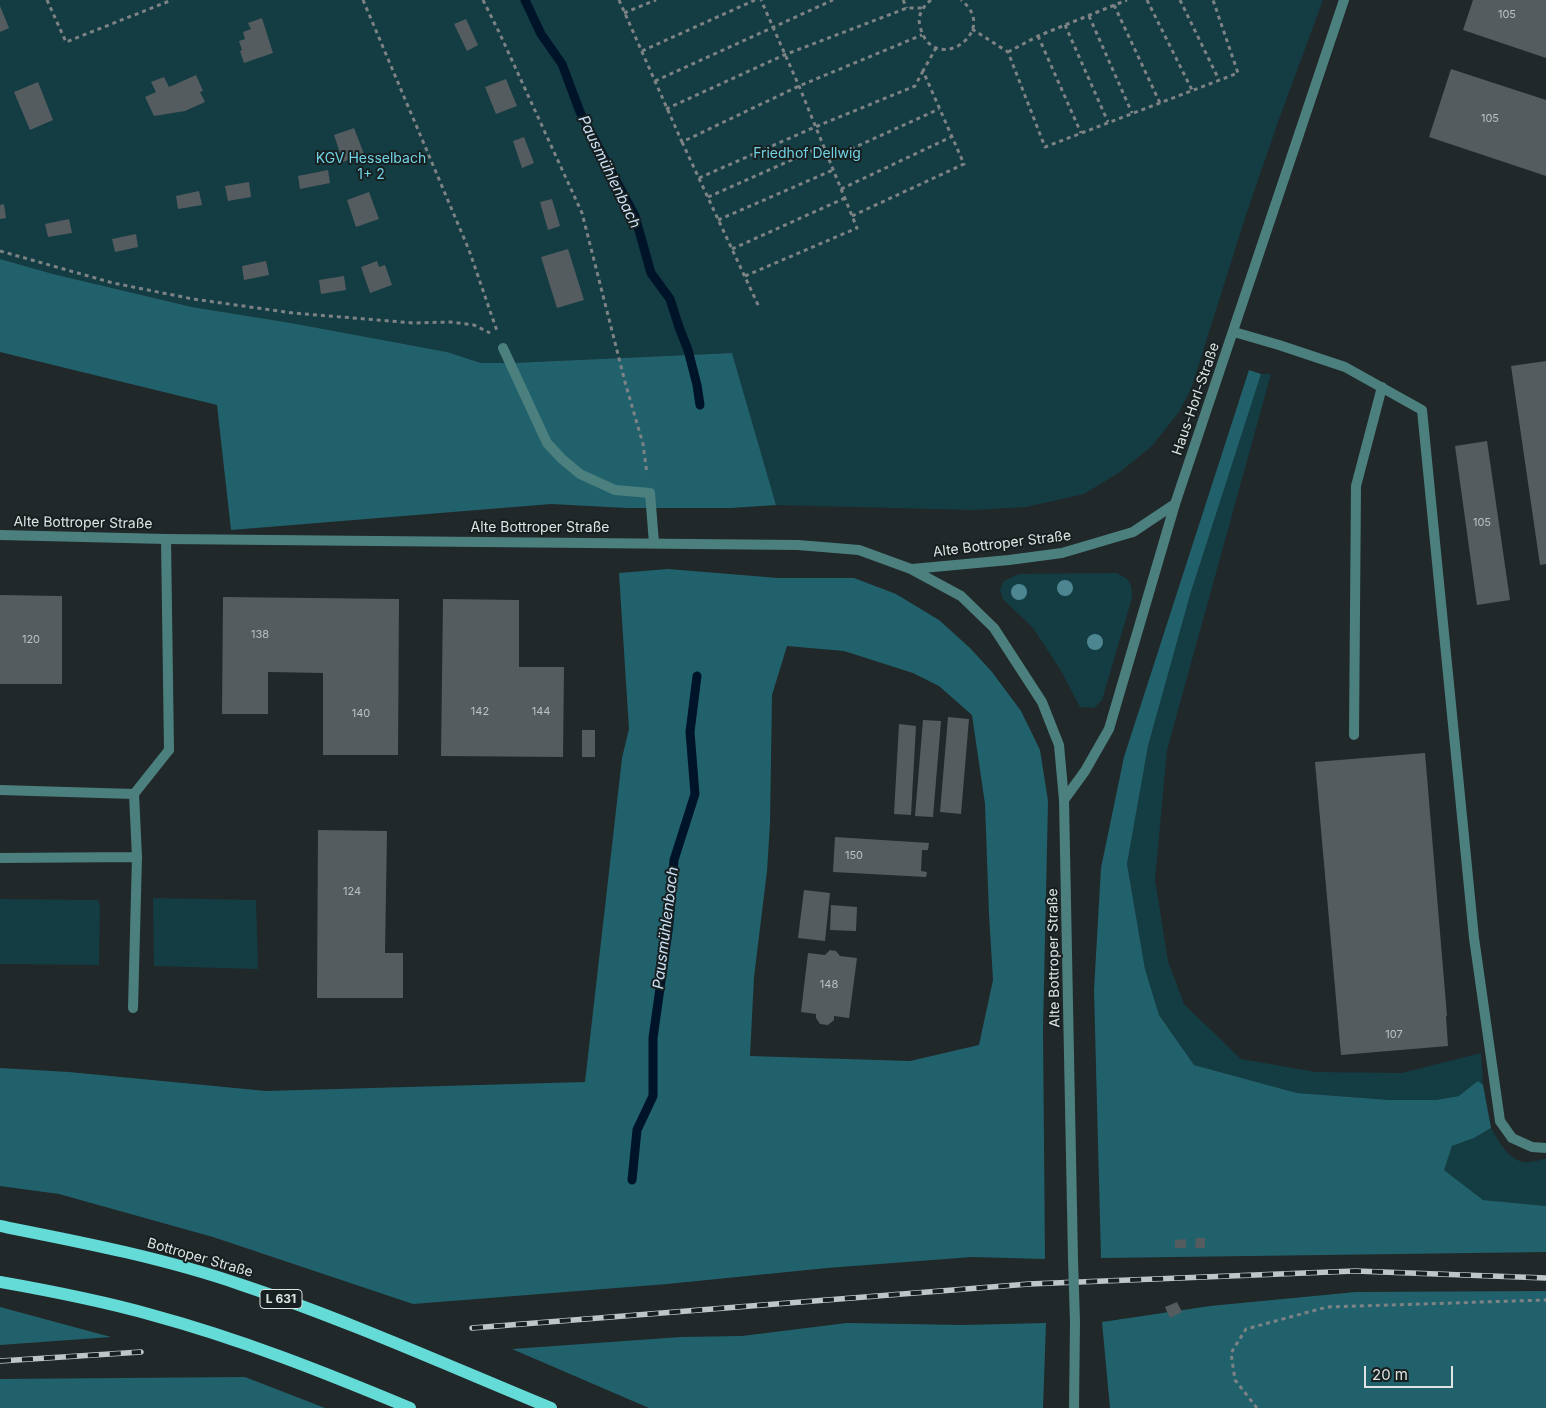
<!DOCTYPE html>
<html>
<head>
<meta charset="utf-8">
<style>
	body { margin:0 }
	#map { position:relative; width:1546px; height:1408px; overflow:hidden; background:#21282a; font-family:Inter,sans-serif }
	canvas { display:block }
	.scale { position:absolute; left:1364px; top:1366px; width:89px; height:22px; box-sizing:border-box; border:2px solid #dee3e4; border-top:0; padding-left:6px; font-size:15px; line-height:18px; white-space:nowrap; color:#dee3e4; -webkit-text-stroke:4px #171f20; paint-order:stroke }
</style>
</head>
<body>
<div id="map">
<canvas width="1546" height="1408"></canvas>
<div class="scale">20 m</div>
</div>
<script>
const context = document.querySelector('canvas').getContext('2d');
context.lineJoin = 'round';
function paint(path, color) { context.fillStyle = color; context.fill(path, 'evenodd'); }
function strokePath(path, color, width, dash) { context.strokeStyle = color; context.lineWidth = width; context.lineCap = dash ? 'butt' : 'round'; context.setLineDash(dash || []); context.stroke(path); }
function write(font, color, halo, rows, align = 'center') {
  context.font = font + ' Inter,sans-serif'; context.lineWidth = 4; context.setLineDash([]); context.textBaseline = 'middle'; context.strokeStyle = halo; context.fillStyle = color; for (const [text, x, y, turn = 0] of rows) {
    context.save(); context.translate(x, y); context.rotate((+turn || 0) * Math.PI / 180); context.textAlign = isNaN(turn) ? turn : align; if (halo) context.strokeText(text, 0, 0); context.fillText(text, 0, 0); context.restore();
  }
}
const green = new Path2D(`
	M0 0H1323L1278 122 1246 215 1191 389 1179 412 1152 446 1120 472 1084 494 1026 507 974 510 776 505 732 353 512 363H481L447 352 291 323 192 307 53 274 0 259Z
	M1261 374H1271L1167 750 1155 880 1168 961 1184 1004 1241 1059 1316 1072 1402 1073 1481 1053 1483 1085 1459 1096 1436 1100H1390L1297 1093 1194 1065 1159 1015 1145 969 1127 864 1148 746 1190 595Z
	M1116 573C1130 579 1132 582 1132 598L1102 700 1094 708 1080 707 1060 669 1033 628 1003 599 1000 590 1004 581 1019 574Z
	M153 898 256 900 258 969 154 966Z
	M0 899 98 900 100 907 99 965 0 964Z
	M1491 1128C1499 1141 1507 1158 1523 1162 1529 1163 1539 1160 1546 1159V1206L1483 1200 1444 1170 1452 1146 1474 1138Z`);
const forest = new Path2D(`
	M0 259 53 274 192 307 291 323 447 352 481 363H512L732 353 776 505 731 508H627L551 504 231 530 217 405 0 352Z
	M1249 370 1261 374 1190 595 1148 746 1127 864 1145 969 1159 1015 1194 1065 1297 1093 1390 1100H1436L1459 1096 1478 1081 1483 1085 1491 1128 1474 1138 1452 1146 1444 1170 1483 1200 1546 1206V1252L1101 1258 1094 990 1101 868 1124 757Z
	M668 569 778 578H854L896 594 939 620 970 648 992 672 1021 711 1040 750 1048 801 1043 1029 1045 1259 972 1257 827 1268 667 1284 413 1304 213 1237 59 1194 0 1186V1068L69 1072 266 1091 585 1082 622 758 629 729 619 573ZM787 646 844 651 913 673 939 686 972 715 985 804 989 914 993 980 979 1045 910 1061 750 1056 754 977 767 871 770 823 772 695Z
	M1546 1291V1408H1110L1102 1322 1210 1306 1356 1292Z
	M0 1307 111 1337 0 1345Z
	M847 1323 963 1325 1046 1323 1043 1408H649L512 1349 681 1337 742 1336Z
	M245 1377 325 1408H0V1379Z`);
const stream = new Path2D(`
	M525 0 541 34 562 64 580 112 635 216 651 273 670 299 679 327 688 350 697 385 700 405
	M632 1180 637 1130 653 1096V1038L669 924 674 860 695 794 690 732 697 676`);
const building = new Path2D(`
	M1473 0H1546V58L1463 30Z
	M0 6 9 28 0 32Z
	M262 18 273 53 244 63 240 51 242 50 239 41 245 39 243 32 251 29 248 23Z
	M466 19 478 45 467 51 454 24Z
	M1451 69 1546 100V176L1429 137Z
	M196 75 203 91 200 92 205 102 185 111 154 116 145 97 156 92 151 82 164 77 169 87Z
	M506 79 517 106 496 114 485 87Z
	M38 82 53 120 30 130 14 92Z
	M354 128 364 154 343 162 334 135Z
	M524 137 534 163 522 168 513 141Z
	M328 170 330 183 300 189 298 176Z
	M249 182 251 197 228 201 225 186Z
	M199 191 202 205 178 209 176 196Z
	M369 192 379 219 356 227 347 200Z
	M552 199 560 226 548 230 540 202Z
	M4 204 6 218 0 219V205Z
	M69 219 72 233 48 237 45 224Z
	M136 234 138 247 115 252 112 239Z
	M568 249 584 300 557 308 541 257Z
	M266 261 269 275 244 280 242 266Z
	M377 261 379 267 385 265 392 285 370 293 361 267Z
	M344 276 346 290 321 294 319 280Z
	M1546 361V564L1540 565 1511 366Z
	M1487 441 1510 600 1477 605 1455 446Z
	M0 595 62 596V684H0Z
	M223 597 399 599 398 755H323V673L268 672V714H222Z
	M443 599 519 600V667H564L563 757 441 756Z
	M948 717 969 719 961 814 940 812Z
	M923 720 941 721 933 817 915 816Z
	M899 724 916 726 911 815 894 814Z
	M582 730H595V757H582Z
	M1425 753 1447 1016H1446L1448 1046 1341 1055 1315 762Z
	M318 830 387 831 385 953H403V998H317Z
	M835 837 929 843 928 850H922L921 871 927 872 926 877 833 872Z
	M804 890 830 893 825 941 798 938Z
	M831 905 857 907 856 931 830 930Z
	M830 950 836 951 840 956 857 958 849 1018 834 1016V1020L828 1025 820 1024 816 1018V1014L801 1012 808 953 825 955Z
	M1196 1238H1205V1248H1195Z
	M1186 1239V1248H1175V1240Z
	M1177 1302 1182 1312 1170 1318 1165 1307Z`);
const path = new Path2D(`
	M47 0 66 42 172 0
	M363 0 469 250 497 331
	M483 0 499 32 582 213 625 382 643 444 647 474
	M619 0 682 142 799 86 922 35
	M903 0 907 8
	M931 0C923 6 917 16 920 26 932 78 1002 32 961 0
	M1147 0 1192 90
	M1180 0 1219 80
	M1114 5 1160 103
	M624 13 656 0
	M1089 16 1132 113
	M1065 25 1108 122
	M972 29 1008 52 1045 147 1238 73 1213 0
	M1038 36 1081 133
	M642 51 755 0
	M1008 52 1038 36 1127 0
	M655 81 833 0
	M666 109 784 55 907 8H923
	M682 142 759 307
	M829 159 939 109
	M699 178 815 127 915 86 923 71
	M841 189 951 137
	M708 197 823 146
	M852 216 964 164 923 71 936 48
	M718 220 833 170
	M732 249 845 198
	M0 251 113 283 193 299 293 313 414 323 450 322 474 325 490 333
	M745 276 857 228 799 86 761 0
	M1257 1408 1235 1380 1231 1353 1246 1329 1327 1307 1546 1300`);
const service = new Path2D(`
	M1234 332 1279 345 1345 367 1422 410 1474 938 1500 1121 1512 1138 1532 1147 1546 1148
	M503 348 547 443 562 459 580 474 615 490 650 493 654 543
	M1354 735 1356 486 1382 387
	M0 790 134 794
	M0 858 137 857
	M133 1008 137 857 134 794 169 750`);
const minor = new Path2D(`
	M166 539 169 750
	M1064 800 1085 771 1109 729 1175 504 1344 0`);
const tertiary = new Path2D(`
	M0 535 166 539 798 545 859 550 911 569 961 596 994 628 1042 702 1059 745 1064 800 1073 1259
	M912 569 1009 560 1062 553 1133 532 1175 504
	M1074 1408 1075 1322`);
const primary = new Path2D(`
	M0 1226C81 1242 164 1258 242 1285 347 1320 449 1366 551 1408
	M0 1282C51 1291 102 1301 152 1315 241 1339 326 1373 410 1408`);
const rail = new Path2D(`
	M472 1328 1029 1284 1355 1271 1546 1278
	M0 1361 141 1352`);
const tertiaryBridge = new Path2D(`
	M1073 1259 1075 1322`);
const trees = [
	[1065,588],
	[1019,592],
	[1095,642]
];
const numberNames = [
	["105",1507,15],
	["105",1490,119],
	["105",1482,523],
	["138",260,635],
	["120",31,640],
	["142",480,712],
	["144",541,712],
	["140",361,714],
	["150",854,856],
	["124",352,892],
	["148",829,985],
	["107",1394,1035]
];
const shields = [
	[281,1299,42]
];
const shieldNames = [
	["L 631",281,1299]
];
const parkNames = [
	["Friedhof Dellwig",807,154],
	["KGV Hesselbach",371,159],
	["1+ 2",371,175]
];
const streetNames = [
	["Haus-Horl-Straße",1196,399,-71],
	["Alte Bottroper Straße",83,523,1],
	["Alte Bottroper Straße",540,528],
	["Alte Bottroper Straße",1002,544,-7],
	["Alte Bottroper Straße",1054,958,-91],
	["Bottroper Straße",200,1258,16]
];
const waterNames = [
	["Pausmühlenbach",609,172,64],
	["Pausmühlenbach",666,928,-83]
];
paint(green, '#143c43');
paint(forest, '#21616c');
strokePath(stream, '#001429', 9);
paint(building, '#545c5f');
strokePath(path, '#7d8385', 3, [4, 4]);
strokePath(service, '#4c807e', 10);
strokePath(minor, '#4c807e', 10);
strokePath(tertiary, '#4c807e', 10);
strokePath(primary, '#65dbd7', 12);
strokePath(rail, '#c0c6c7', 5.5);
strokePath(rail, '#171f20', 4, [11]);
strokePath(tertiaryBridge, '#4c807e', 10);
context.fillStyle = '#4d8691';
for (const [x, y] of trees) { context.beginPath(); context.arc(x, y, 8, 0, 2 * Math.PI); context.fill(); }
write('11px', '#bcc1c3', null, numberNames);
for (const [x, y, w] of shields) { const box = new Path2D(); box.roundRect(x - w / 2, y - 9.5, w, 19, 4); context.fillStyle = '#171f20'; context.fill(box); strokePath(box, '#dee3e4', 1); }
write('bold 12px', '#dee3e4', null, shieldNames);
write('14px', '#71d3e5', '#171f20', parkNames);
write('14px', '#dee3e4', '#171f20', streetNames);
write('italic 15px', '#cbe2f7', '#171f20', waterNames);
</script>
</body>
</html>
